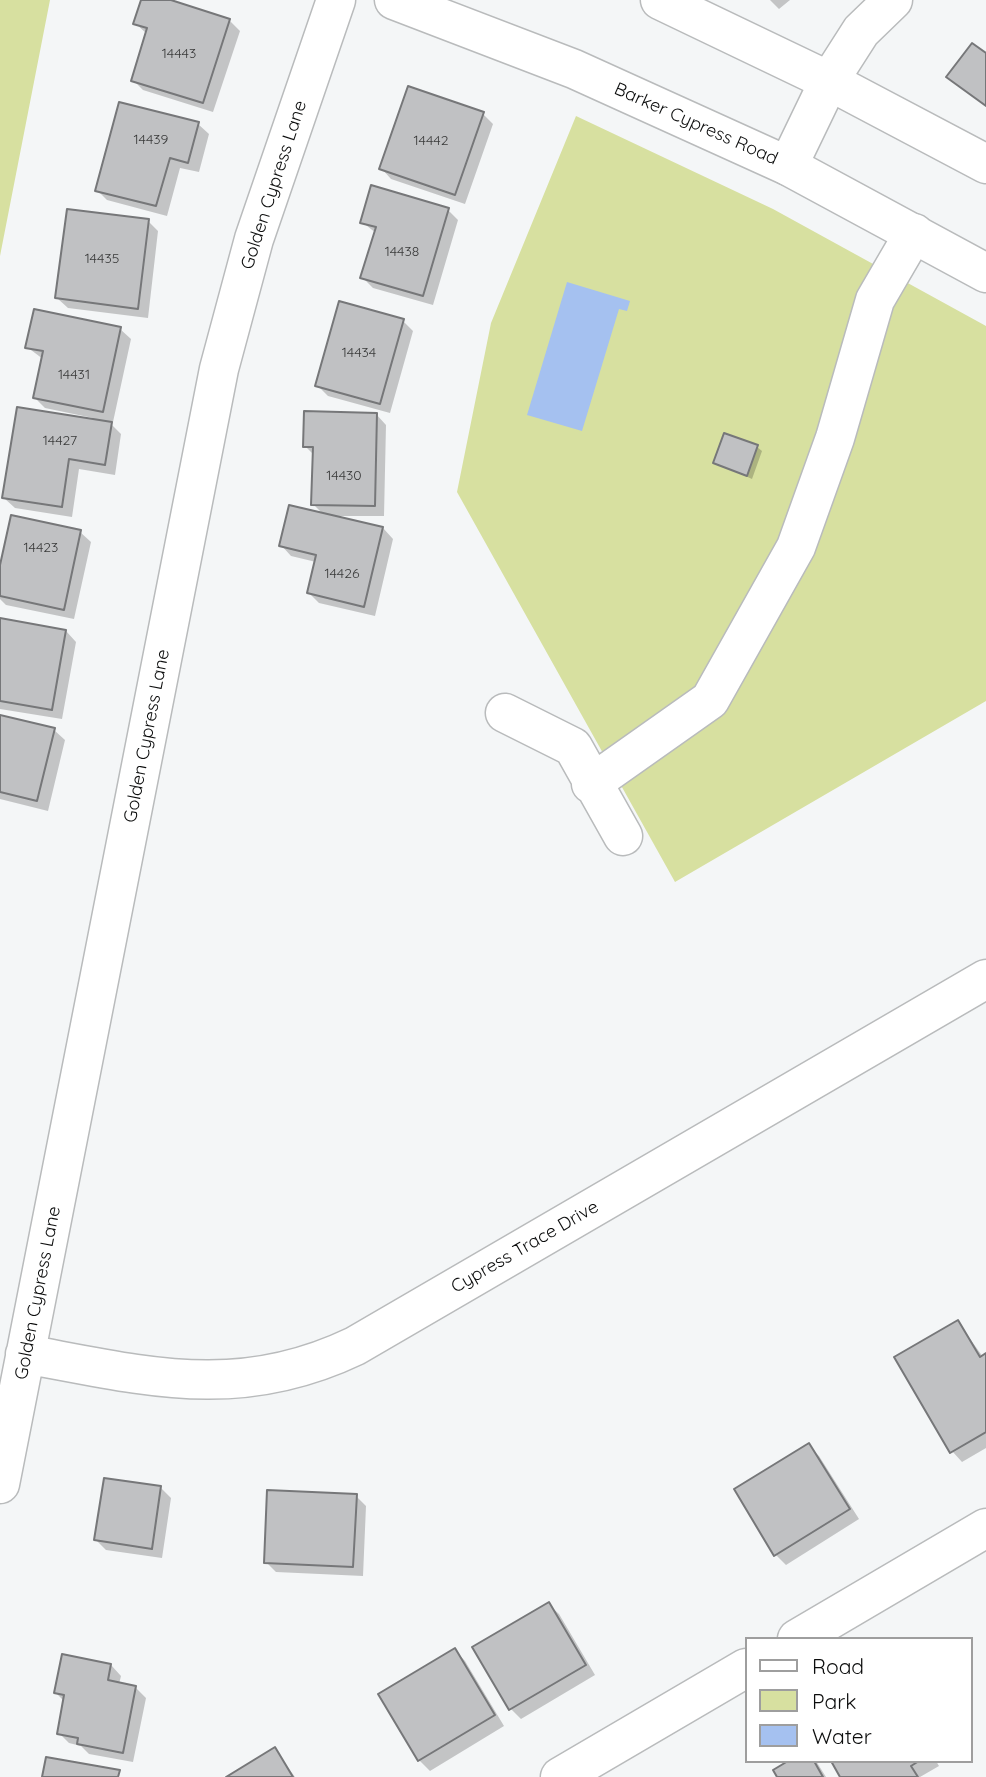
<!DOCTYPE html>
<html>
<head>
<meta charset="utf-8">
<style>
	body { margin:0 }
	#map { position:relative; width:986px; height:1777px; overflow:hidden; background:#f4f6f7; font-family:Quicksand,sans-serif }
	canvas { display:block }
	.legend { position:absolute; left:745px; top:1637px; width:228px; height:126px; box-sizing:border-box; background:#fff; border:2px solid #9e9e9e; margin:0; padding:9px 12px; list-style:none; font-size:21px; color:#0c0d0d }
	.legend li { display:flex; align-items:center; gap:14px; height:35px }
	.legend b { width:35px; border:2px solid #9e9e9e }
</style>
</head>
<body>
<div id="map">
<canvas width="986" height="1777"></canvas>
<ul class="legend">
<li><b style="height:9px;background:#fff"></b>Road</li>
<li><b style="height:19px;background:#d7e0a0"></b>Park</li>
<li><b style="height:19px;background:#a5c1f0"></b>Water</li>
</ul>
</div>
<script>
const context = document.querySelector('canvas').getContext('2d');
context.lineJoin = 'round';
function paint(path, color) { context.fillStyle = color; context.fill(path, 'evenodd'); }
function strokePath(path, color, width, dash) { context.strokeStyle = color; context.lineWidth = width; context.lineCap = dash ? 'butt' : 'round'; context.setLineDash(dash || []); context.stroke(path); }
function write(font, color, halo, rows, align = 'center') {
  context.font = font + ' Quicksand,sans-serif'; context.lineWidth = 6; context.setLineDash([]); context.textBaseline = 'middle'; context.strokeStyle = halo; context.fillStyle = color; for (const [text, x, y, turn = 0] of rows) {
    context.save(); context.translate(x, y); context.rotate((+turn || 0) * Math.PI / 180); context.textAlign = isNaN(turn) ? turn : align; if (halo) context.strokeText(text, 0, 0); context.fillText(text, 0, 0); context.restore();
  }
}
const green = new Path2D(`
	M0 0H50L0 256Z
	M576 116 773 209 986 326V701L675 882 457 492 491 323Z`);
const water = new Path2D(`
	M567 282 630 301 627 311 619 309 582 431 527 415Z`);
const shadow = new Path2D(`
	M142 0H165L229 20 240 31 213 112 143 90 133 80 147 34 135 23Z
	M770 0H790L779 9Z
	M483 114 493 124 465 204 391 179 381 168Z
	M198 124 209 134 199 172 180 168 167 216 107 200 97 190Z
	M448 210 458 220 433 305 373 288 362 277 376 233 362 222Z
	M148 221 158 231 148 318 68 308 57 298Z
	M403 321 413 331 390 413 328 396 317 385Z
	M120 329 131 339 113 422 108 421 121 434 115 475 79 469 72 517 15 508 4 498 93 418 45 408 34 397 43 359 27 347Z
	M376 414 386 425 384 516H330L383 528 393 539 375 616 319 603 309 593 316 562 291 556 281 545 324 515 313 504 314 455 305 446Z
	M757 447 762 451 752 479 715 462Z
	M80 532 91 542 74 619 6 605 0 599V573Z
	M0 620 66 631 76 642 62 719 0 709Z
	M0 717 54 730 65 740 48 811 0 799Z
	M958 1322 983 1357 986 1356V1448L962 1462 952 1451Z
	M808 1445 819 1456 859 1519 786 1565 776 1555Z
	M160 1487 171 1498 162 1558 106 1550 96 1540Z
	M356 1496 366 1506 363 1576 276 1572 266 1562Z
	M548 1604 559 1614 595 1675 521 1719 510 1708Z
	M455 1650 465 1661 504 1726 430 1771 419 1760 380 1695Z
	M111 1665 121 1676 119 1684 135 1687 146 1698 133 1762 89 1754 81 1746 69 1743 59 1733 65 1702 56 1693Z
	M274 1749 295 1777H229Z
	M791 1761H816L826 1777H779Z
	M833 1761H936L939 1766 920 1777H842Z`);
const building = new Path2D(`
	M141 0H171L230 19 203 103 131 81 147 28 133 24Z
	M972 43 986 53V106L946 77Z
	M408 86 484 112 455 195 379 169Z
	M119 102 199 122 188 163 170 158 156 206 95 191Z
	M371 185 449 208 423 296 360 278 376 227 360 223Z
	M67 209 149 219 138 309 55 298Z
	M339 301 404 319 380 404 315 386Z
	M34 309 121 327 103 412 33 398 43 351 25 348Z
	M17 407 112 422 105 465 69 459 62 507 2 498Z
	M304 411 377 413 375 506 311 505 313 447H303Z
	M724 433 758 445 747 476 713 463Z
	M289 505 383 527 364 607 307 593 316 555 279 546Z
	M11 515 81 530 64 610 0 596V565Z
	M0 618 66 630 52 710 0 701Z
	M0 715 55 728 37 801 0 792Z
	M958 1320 980 1357 986 1353V1432L950 1453 894 1357Z
	M809 1443 850 1509 774 1556 734 1489Z
	M104 1478 161 1486 152 1549 94 1540Z
	M267 1490 357 1494 353 1567 264 1563Z
	M549 1602 586 1665 509 1710 472 1647Z
	M455 1648 495 1715 418 1761 378 1694Z
	M62 1654 111 1664 108 1680 136 1686 123 1753 77 1744 78 1738 57 1734 64 1695 54 1693Z
	M275 1747 293 1777H226Z
	M46 1757 120 1770 118 1777H42Z
	M788 1761H814L823 1777H777L773 1770Z
	M831 1761H919L911 1766 918 1777H840Z`);
const minor = new Path2D(`
	M788 166 829 81 861 31 893 0
	M505 713 573 747 623 836
	M591 784 710 700 796 547 835 438 875 300 914 233
	M25 1354C146 1376 238 1402 355 1346L986 979
	M0 1484 219 369 254 239 336 0
	M797 1639 986 1528
	M560 1777 746 1668`);
const major = new Path2D(`
	M394 0 574 69 788 166 986 273
	M660 0 829 81 986 164`);
const numberNames = [
	["14443",179,54],
	["14439",151,140],
	["14442",431,141],
	["14438",402,252],
	["14435",102,259],
	["14434",359,353],
	["14431",74,375],
	["14427",60,441],
	["14430",344,476],
	["14423",41,548],
	["14426",342,574]
];
const streetNames = [
	["Barker Cypress Road",696,124,24],
	["Golden Cypress Lane",274,185,-72],
	["Golden Cypress Lane",147,736,-79],
	["Cypress Trace Drive",525,1247,-30],
	["Golden Cypress Lane",38,1293,-79]
];
paint(green, '#d7e0a0');
paint(water, '#a5c1f0');
paint(shadow, '#0003');
paint(building, '#c0c1c3');
strokePath(building, '#767779', 2);
strokePath(minor, '#b9bbbc', 41);
strokePath(major, '#b9bbbc', 41);
strokePath(minor, '#fff', 38);
strokePath(major, '#fff', 38);
write('14px', '#393a3a', null, numberNames);
write('18px', '#0c0d0d', '#fff', streetNames);
</script>
</body>
</html>
